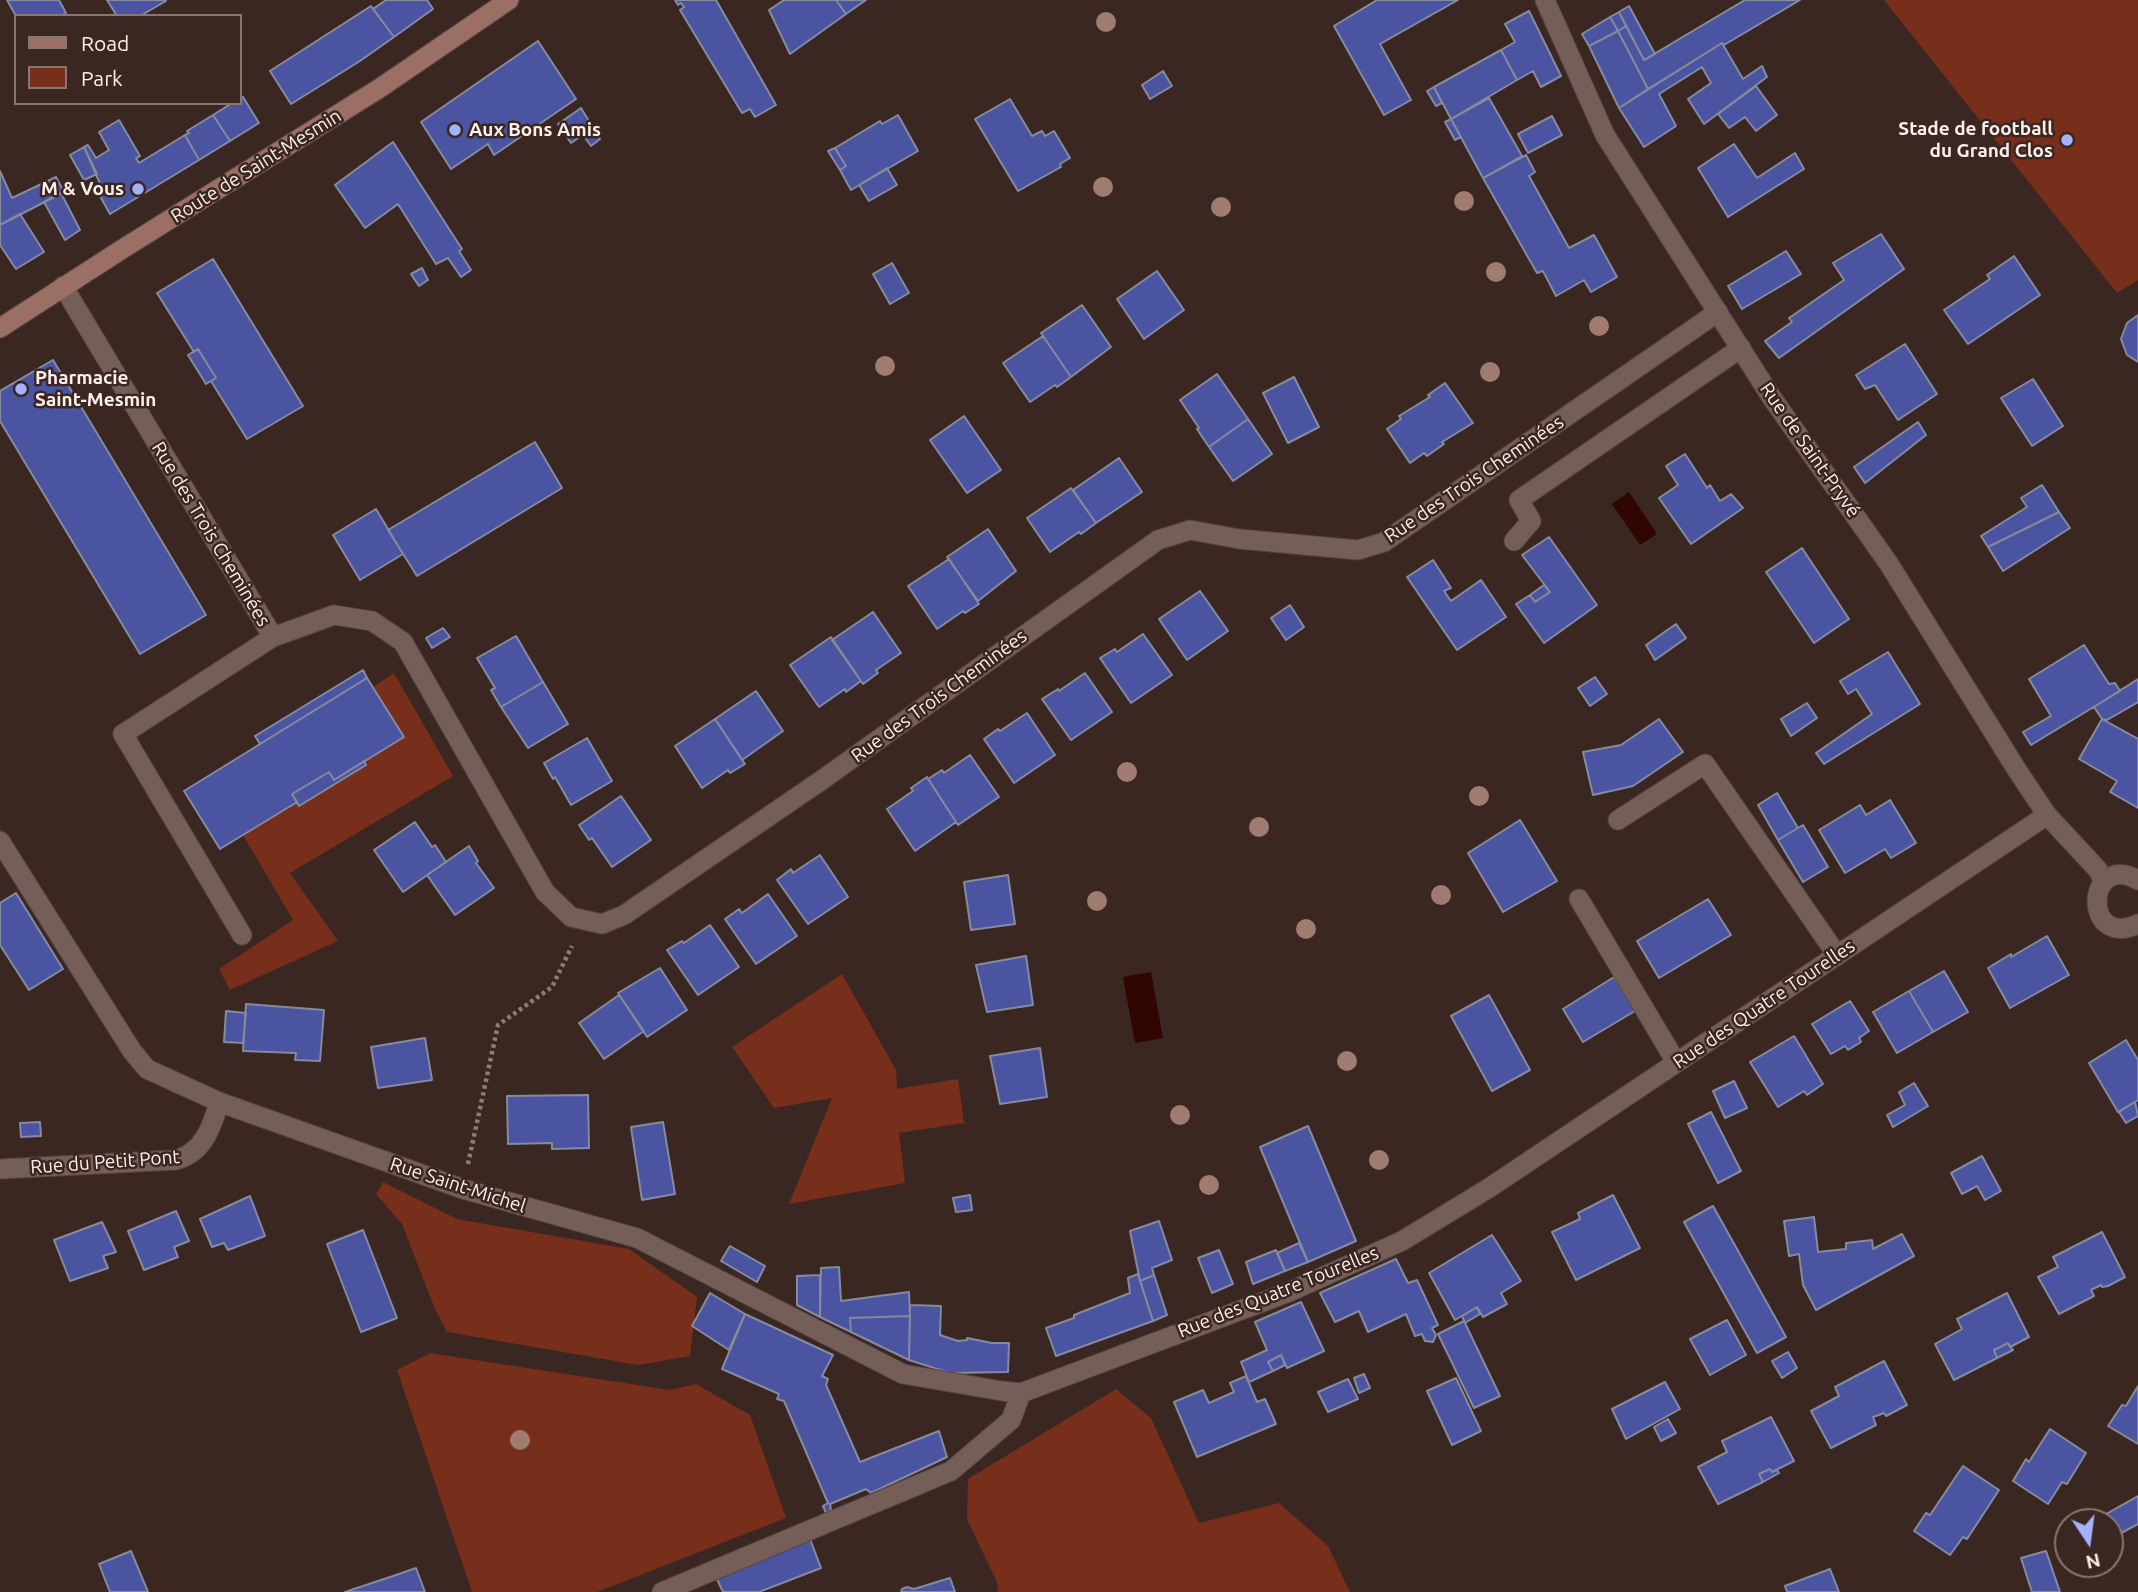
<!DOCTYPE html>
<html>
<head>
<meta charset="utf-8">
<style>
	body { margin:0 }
	#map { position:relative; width:2138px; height:1592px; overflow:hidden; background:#3a2721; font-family:Ubuntu,sans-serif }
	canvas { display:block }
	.legend { position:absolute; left:14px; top:14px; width:228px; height:91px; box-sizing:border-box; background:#3a2721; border:2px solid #887771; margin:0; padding:9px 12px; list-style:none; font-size:21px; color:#fceeea }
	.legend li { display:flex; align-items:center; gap:14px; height:35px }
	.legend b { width:35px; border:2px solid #887771 }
	.north { position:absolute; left:2054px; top:1508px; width:70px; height:70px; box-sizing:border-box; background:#3a2721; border:2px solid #887771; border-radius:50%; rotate:167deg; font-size:19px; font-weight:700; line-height:28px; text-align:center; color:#fceeea }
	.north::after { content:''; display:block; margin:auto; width:24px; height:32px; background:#a3b2fd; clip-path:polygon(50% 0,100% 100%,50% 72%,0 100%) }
</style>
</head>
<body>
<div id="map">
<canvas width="2138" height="1592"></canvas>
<ul class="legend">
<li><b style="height:9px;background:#9b6f63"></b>Road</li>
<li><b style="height:19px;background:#772e1b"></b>Park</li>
</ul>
<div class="north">N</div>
</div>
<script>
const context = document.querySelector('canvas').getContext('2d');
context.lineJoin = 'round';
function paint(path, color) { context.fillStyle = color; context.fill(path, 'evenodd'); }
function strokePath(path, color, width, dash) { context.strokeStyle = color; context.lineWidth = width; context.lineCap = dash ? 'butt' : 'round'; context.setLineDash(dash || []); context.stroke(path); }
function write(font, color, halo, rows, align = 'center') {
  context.font = font + ' Ubuntu,sans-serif'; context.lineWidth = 5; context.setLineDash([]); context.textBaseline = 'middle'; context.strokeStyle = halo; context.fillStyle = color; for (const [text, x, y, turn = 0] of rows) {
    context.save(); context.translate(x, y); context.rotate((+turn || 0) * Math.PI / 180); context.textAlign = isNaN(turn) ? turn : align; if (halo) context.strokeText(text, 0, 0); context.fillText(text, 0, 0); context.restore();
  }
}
const green = new Path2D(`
	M1884 0H2138V280L2117 293Z
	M394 673 453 776 290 873 338 941 230 990 219 969 293 920 243 835 297 802 300 806 366 765V760L403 736 373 687Z
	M842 974 896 1070 897 1089 958 1079 964 1123 899 1133 905 1183 789 1204 832 1098 774 1108 732 1047Z
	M383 1182 457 1219 629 1249 697 1297 690 1356 638 1365 447 1332 435 1309 402 1224 376 1194Z
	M430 1353 670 1390 696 1384 750 1415 786 1518 597 1592H472L397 1370Z
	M1116 1389 1151 1418 1199 1523 1279 1503 1328 1546 1350 1592H998L997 1582 967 1519 968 1479Z`);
const water = new Path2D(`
	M1629 492 1657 534 1640 545 1612 504Z
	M1151 972 1163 1038 1135 1043 1123 977Z`);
const building = new Path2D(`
	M7 0H59L66 13 61 16H16Z
	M107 0H165L166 1 140 16H117Z
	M386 0H427L433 9 394 37 373 9Z
	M675 0H716L776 105 755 117 750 109 742 113 680 10 684 7 681 3 678 5Z
	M784 0H836L846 14 790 54 769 10Z
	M836 0H866L846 14Z
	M1377 0H1458L1380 44 1411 100 1384 115 1334 26Z
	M1745 0H1800L1724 45 1722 43 1648 89 1618 31 1626 26 1644 60Z
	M371 6 394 37 360 61 291 104 270 71Z
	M1629 6 1655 54 1644 60 1619 12Z
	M1529 11 1561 76 1541 87 1533 71 1517 80 1501 50 1515 42 1505 24Z
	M1619 12 1626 26 1618 31 1610 17Z
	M1610 17 1618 31 1589 46 1582 34Z
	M1618 31 1648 89 1619 108 1589 46Z
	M538 41 576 99 494 155 488 144 451 169 421 122Z
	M1722 43 1743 79 1762 66 1767 77 1704 124 1688 99 1711 83 1702 67 1659 94 1676 126 1644 147 1619 108Z
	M1501 50 1517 80 1451 119 1434 87Z
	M1163 71 1172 86 1150 99 1142 85Z
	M1756 86 1777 115 1756 131 1745 117 1729 128 1718 114Z
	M1434 87 1442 103 1436 106 1427 91Z
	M243 97 259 123 230 141 213 115 232 103H240V98Z
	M1489 98 1522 156 1483 178 1451 119Z
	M1010 99 1032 136 1042 131 1045 136 1054 131 1070 158 1060 164 1061 167 1018 191 975 119Z
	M581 108 600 139 591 146 583 135 571 143 558 124Z
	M213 115 230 141 199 160 185 135 189 133 187 131Z
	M898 115 918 151 851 190 840 170 846 166 835 148 880 121 882 124Z
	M1552 116 1562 135 1528 153 1518 134Z
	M1451 119 1461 137 1455 140 1445 122Z
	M119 120 140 156 136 158 139 163 185 135 199 160 110 214 96 189 101 186 84 147 88 145 96 158 109 150 99 132Z
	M393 142 462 249 459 251 471 270 461 277 448 258 436 264 398 204 365 228 335 185Z
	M1734 144 1757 178 1795 153 1804 169 1728 217 1698 168Z
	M84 147 97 174 84 180 70 155Z
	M835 148 846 166 840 170 828 151Z
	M1526 155 1535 172 1529 176 1569 248 1594 235 1617 277 1591 292 1584 280 1556 296 1543 271 1537 273 1483 178Z
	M887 168 897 185 869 201 859 185Z
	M0 171 12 198 56 177 64 192 0 225Z
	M61 193 80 230 65 240 44 202Z
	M20 214 44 252 16 269 0 245V225Z
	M1881 234 1904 269 1779 358 1765 341 1792 322 1789 318 1844 280 1833 263Z
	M1786 251 1801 274 1742 309 1728 286Z
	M2014 256 2040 295 1968 344 1944 310 1990 279 1987 275Z
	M213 259 303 406 247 439 211 381 216 378 198 349 194 352 157 293Z
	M892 263 909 293 890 304 873 274Z
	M422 268 428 280 419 286 411 274Z
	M1157 271 1184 310 1144 339 1117 299Z
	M1082 305 1111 347 1071 377 1041 333Z
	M2138 315V362L2127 355 2121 339 2127 323Z
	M1043 336 1071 377 1057 387 1055 385 1030 402 1003 363Z
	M1905 344 1937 394 1898 420 1875 385 1865 389 1856 375Z
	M198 349 216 378 206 384 188 355Z
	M53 360 206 615 140 654 0 421V391Z
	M1217 374 1248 419 1209 447 1197 429 1199 428 1180 400Z
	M1294 377 1319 427 1288 443 1263 393Z
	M2033 379 2063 426 2032 446 2001 398Z
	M1445 383 1473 423 1442 442 1444 444 1427 456 1424 453 1410 463 1387 429 1401 419 1399 416 1430 397 1428 395Z
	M964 416 1001 470 967 493 930 440Z
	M1248 419 1272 454 1233 481 1209 447Z
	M1918 422 1926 435 1865 483 1854 467Z
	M535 442 562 488 417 576 388 530Z
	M1685 454 1707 488 1710 485 1720 501 1731 494 1743 508 1691 544 1659 498 1678 485 1666 466Z
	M1119 458 1142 492 1096 523 1073 490Z
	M2042 485 2059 512 1988 547 1981 536 2027 507 2021 498Z
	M1071 488 1096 523 1081 534 1079 532 1050 552 1027 518Z
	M376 509 403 554 360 580 333 535Z
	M2059 512 2070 528 2003 571 1988 547Z
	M988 529 1016 571 978 601 947 557Z
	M1549 537 1597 605 1544 643 1516 604 1530 595 1535 602 1550 592 1522 555Z
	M1802 548 1849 619 1814 643 1766 572Z
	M949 559 979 604 965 613 963 611 937 629 908 586Z
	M1433 560 1451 588 1444 591 1451 601 1481 580 1506 617 1457 650 1407 577Z
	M1544 585 1550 592 1535 602 1530 595Z
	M1200 591 1228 631 1187 660 1159 619Z
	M1290 605 1304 627 1286 640 1271 618Z
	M873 612 901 653 876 670 878 673 863 684 832 640Z
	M1676 624 1686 638 1655 660 1646 645Z
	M443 628 450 637 432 648 426 638Z
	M1143 634 1172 675 1131 703 1100 658 1115 649 1117 652Z
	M516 636 543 682 501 707 491 690 495 688 477 658Z
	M831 637 861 681 846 692 845 689 819 707 790 665Z
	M2084 645 2109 684 2115 683 2120 691 2031 745 2023 732 2051 716 2029 679Z
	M1888 652 1920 704 1824 764 1816 753 1872 714 1856 689 1848 694 1840 681Z
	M363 670 367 678 260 744 255 736Z
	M1085 673 1112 712 1071 740 1042 699 1058 689 1059 691Z
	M1595 677 1607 694 1590 706 1578 688Z
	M367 678 404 737 334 780 329 772 292 794 297 802 220 849 184 791Z
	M2138 679V702L2107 720 2102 719 2094 707Z
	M543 682 568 724 528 748 501 707Z
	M756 691 783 731 742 760 715 719Z
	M1807 703 1817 718 1791 736 1781 719Z
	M1027 713 1055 755 1014 783 984 739 998 729 1000 731Z
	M715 719 745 764 730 773 728 770 702 788 675 746Z
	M1659 719 1683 752 1633 786 1593 795 1583 752 1621 745Z
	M2102 719 2138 739V808L2110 792 2117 781 2079 759Z
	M587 738 612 781 571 805 555 777 553 779 544 763Z
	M970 755 999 797 958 825 928 779 942 770 944 773Z
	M364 761 366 765 299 806 292 794 329 772 334 780Z
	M927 777 956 822 915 851 887 809 913 791 911 788Z
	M1777 793 1798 828 1778 840 1758 805Z
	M621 796 651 840 612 867 592 838 589 840 579 825Z
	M1890 800 1916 843 1891 858 1885 849 1845 873 1819 830 1860 805 1866 815Z
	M1520 820 1557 881 1503 912 1468 853Z
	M415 822 432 847 435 845 446 862 403 892 374 850Z
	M1803 825 1828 867 1803 882 1778 840Z
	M469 846 478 861 476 863 494 888 455 915 427 875Z
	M820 855 848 897 808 924 777 880 791 869 793 873Z
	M1008 875 1015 924 971 930 964 882Z
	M16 893 63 969 29 990 0 945V903Z
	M768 894 797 936 756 964 725 919 739 909 742 913Z
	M1708 899 1731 935 1659 978 1637 941Z
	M710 925 739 967 698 995 667 950 682 941 684 943Z
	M2047 936 2069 975 2010 1008 1988 968 2011 954V957Z
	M1026 956 1033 1005 987 1012 976 965Z
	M660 968 687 1010 647 1037 618 993Z
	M1944 971 1968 1012 1933 1032 1909 991Z
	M1614 977 1635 1011 1583 1042 1563 1009Z
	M1909 991 1933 1032 1897 1053 1873 1012Z
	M619 995 644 1031 604 1059 579 1023Z
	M1489 995 1530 1070 1492 1091 1451 1016Z
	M1850 1001 1869 1031 1859 1038 1861 1042 1848 1050 1845 1046 1831 1054 1812 1024Z
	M246 1004 324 1010 320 1061 295 1060 296 1053 243 1051Z
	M226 1011 246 1013 243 1043 224 1042Z
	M1794 1036 1823 1084 1807 1095 1804 1091 1778 1107 1750 1062Z
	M425 1038 432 1080 378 1088 371 1047Z
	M2126 1040 2138 1060V1100L2118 1112 2089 1063Z
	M1040 1048 1047 1097 1000 1104 990 1056Z
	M1734 1081 1747 1108 1725 1118 1713 1091Z
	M1914 1083 1928 1106 1893 1127 1887 1115 1905 1105 1899 1092Z
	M588 1095 589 1148 552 1149V1143L508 1144 507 1096Z
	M2135 1102 2138 1116 2126 1123 2119 1112Z
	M1711 1112 1741 1171 1718 1183 1688 1124Z
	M40 1122 41 1136 21 1137 20 1123Z
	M663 1122 675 1194 642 1200 631 1127Z
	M1308 1126 1356 1241 1308 1262 1260 1147Z
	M1982 1156 2001 1191 1985 1200 1977 1186 1962 1194 1951 1173Z
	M970 1195 972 1210 956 1212 953 1198Z
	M1613 1195 1640 1248 1576 1280 1552 1232 1580 1219 1578 1213Z
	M250 1196 265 1236 228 1250 224 1243 212 1247 200 1219Z
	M1713 1206 1786 1337 1757 1353 1684 1222Z
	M176 1211 189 1241 174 1247 178 1257 144 1270 128 1231Z
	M1814 1217 1818 1252 1846 1249V1243L1872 1240 1873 1249 1902 1234 1914 1256 1816 1310 1803 1285 1799 1254 1789 1256 1784 1221Z
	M1159 1221 1172 1260 1152 1268 1154 1275 1140 1281 1130 1231Z
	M102 1222 116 1252 103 1256 108 1268 70 1281 54 1240Z
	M363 1230 397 1318 361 1332 327 1244Z
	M2102 1232 2125 1277 2108 1286 2102 1287 2101 1285 2091 1290 2094 1296 2059 1314 2038 1277 2058 1267 2053 1257Z
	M1492 1235 1521 1281 1501 1293 1507 1304 1483 1317 1477 1307 1455 1320 1429 1273Z
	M1299 1243 1308 1262 1285 1271 1277 1253Z
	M730 1246 765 1266 757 1282 721 1261Z
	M1219 1250 1233 1284 1212 1293 1198 1258Z
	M1276 1250 1285 1271 1253 1284 1246 1262Z
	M1396 1259 1408 1283 1417 1280 1438 1325 1432 1328 1436 1335 1433 1342 1425 1341 1422 1334 1415 1336 1406 1314 1368 1332 1359 1311 1335 1322 1320 1293Z
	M839 1267 841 1301 909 1292 910 1316 850 1318 851 1332 820 1317 821 1268Z
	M1138 1274 1153 1321 1056 1356 1046 1328 1074 1318V1315L1130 1293 1128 1278Z
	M820 1275V1317L797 1305V1276Z
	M1154 1275 1167 1315 1153 1321 1140 1281Z
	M710 1293 745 1314 729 1350 692 1326Z
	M2007 1293 2029 1337 2010 1347 2008 1343 1994 1350 1997 1358 1954 1380 1935 1344 1962 1329 1957 1319Z
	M1301 1302 1324 1351 1287 1368 1281 1355 1268 1362 1273 1371 1249 1382 1241 1362 1267 1350 1255 1322Z
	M910 1305 941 1306 940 1335 958 1341 967 1340V1338L992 1343H1009L1008 1372 950 1373 909 1360Z
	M1477 1307 1480 1314 1465 1323 1462 1316Z
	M745 1314 833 1355 822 1376 828 1379 826 1385 860 1462 939 1431 947 1457 871 1493 866 1489 830 1504 831 1510 826 1513 823 1506 828 1503 784 1401 777 1399 779 1394 722 1369Z
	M910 1316 909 1360 851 1332 850 1318Z
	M1727 1320 1746 1355 1710 1375 1690 1339Z
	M1464 1321 1500 1396 1474 1408 1438 1334Z
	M2008 1343 2013 1350 1997 1358 1994 1350Z
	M1788 1352 1797 1368 1782 1378 1772 1361Z
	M1281 1355 1285 1365 1273 1371 1268 1362Z
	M1884 1361 1907 1405 1886 1416 1884 1413 1873 1417 1876 1425 1831 1448 1811 1411 1839 1396 1835 1387Z
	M1364 1374 1370 1388 1359 1393 1354 1378Z
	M1246 1376 1257 1402 1265 1399 1276 1424 1197 1457 1174 1402 1203 1390 1209 1403 1234 1392 1230 1383Z
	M1456 1378 1481 1431 1452 1445 1427 1391Z
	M1348 1379 1358 1399 1328 1412 1318 1392Z
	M1665 1382 1680 1409 1626 1439 1612 1409Z
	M2138 1386V1444L2108 1426 2122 1405 2126 1406Z
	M1771 1417 1794 1461 1772 1472 1770 1469 1759 1474 1763 1482 1718 1504 1698 1467 1727 1452 1722 1441Z
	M1668 1419 1676 1433 1661 1441 1654 1427Z
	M2050 1429 2086 1453 2067 1484 2062 1482 2048 1504 2013 1481 2026 1459 2029 1462Z
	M1963 1466 1999 1490 1967 1539 1963 1537 1950 1555 1914 1531 1926 1513 1930 1515Z
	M1770 1469 1772 1472 1777 1470 1779 1473 1763 1482 1759 1474Z
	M2138 1496V1524L2110 1539V1522H2101L2099 1518Z
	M810 1539 821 1568 759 1592H723L716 1577Z
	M131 1551 148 1592H110L99 1564Z
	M2046 1551 2060 1592H2032L2021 1558Z
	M416 1568 425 1592H345L396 1575Z
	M1830 1569 1839 1592H1787L1785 1586Z
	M950 1578 955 1592H901L902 1589 907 1587 914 1589Z`);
const path = new Path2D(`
	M468 1164 498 1025 552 987 572 946`);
const service = new Path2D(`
	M1514 541 1531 521 1519 500 1741 348
	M123 734 242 935
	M1618 820 1705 764 1837 955
	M1579 899 1676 1062`);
const minor = new Path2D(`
	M1545 0 1605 135 1772 398 1889 564 2017 770 2047 815 2098 870 2104 882
	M63 286 273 637 123 734
	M273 637 334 615 372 621 403 642 545 892 571 917 602 924 624 915 819 782 1158 540 1190 530 1239 539 1358 550 1384 542 1718 312
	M0 841 132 1051 147 1069 219 1102 463 1189 637 1238 903 1374 1002 1391 1021 1393 1289 1292 1402 1241 1489 1188 2047 815
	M2138 880C2085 851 2082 950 2138 924
	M0 1169 175 1160C202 1154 212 1128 219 1102
	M662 1592 951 1471 1011 1420 1021 1393`);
const secondary = new Path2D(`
	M0 328 124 248 380 88 509 0`);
const trees = [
	[1106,22],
	[1103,187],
	[1464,201],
	[1221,207],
	[1496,272],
	[1599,326],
	[885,366],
	[1490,372],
	[1127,772],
	[1479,796],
	[1259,827],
	[1441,895],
	[1097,901],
	[1306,929],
	[1347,1061],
	[1180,1115],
	[1379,1160],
	[1209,1185],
	[520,1440]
];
const markers = [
	[455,130,7,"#a3b2fd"],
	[2067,140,7,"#a3b2fd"],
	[138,189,7,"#a3b2fd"],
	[21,389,7,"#a3b2fd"]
];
const poiNames = [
	["Stade de football",2053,129],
	["du Grand Clos",2053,151],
	["Aux Bons Amis",469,130,"left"],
	["M & Vous",124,189],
	["Pharmacie",35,378,"left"],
	["Saint-Mesmin",35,400,"left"]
];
const streetNames = [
	["Route de Saint-Mesmin",256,166,-32],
	["Rue de Saint-Pryvé",1810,450,55],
	["Rue des Trois Cheminées",1474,479,-34],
	["Rue des Trois Cheminées",211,534,59],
	["Rue des Trois Cheminées",939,696,-36],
	["Rue des Quatre Tourelles",1764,1004,-34],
	["Rue du Petit Pont",105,1162,-4],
	["Rue Saint-Michel",458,1185,18],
	["Rue des Quatre Tourelles",1278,1292,-22]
];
paint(green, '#772e1b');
paint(water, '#310500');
paint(building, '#4a54a1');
strokePath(building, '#858a9f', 2);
strokePath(service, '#564540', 21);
strokePath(minor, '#564540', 21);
strokePath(secondary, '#564540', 21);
strokePath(path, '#8d7d77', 4.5, [3.5, 3.5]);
strokePath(service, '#745e57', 19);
strokePath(minor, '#745e57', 19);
strokePath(secondary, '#9b6f63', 19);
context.fillStyle = '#9f7b70';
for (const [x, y] of trees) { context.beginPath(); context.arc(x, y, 10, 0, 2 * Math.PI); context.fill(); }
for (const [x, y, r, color] of markers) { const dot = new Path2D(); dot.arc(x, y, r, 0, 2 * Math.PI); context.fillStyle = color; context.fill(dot); strokePath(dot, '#3a2721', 2.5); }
write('bold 19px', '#fceeea', '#3a2721', poiNames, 'right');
write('19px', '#fceeea', '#3a2721', streetNames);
</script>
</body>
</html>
